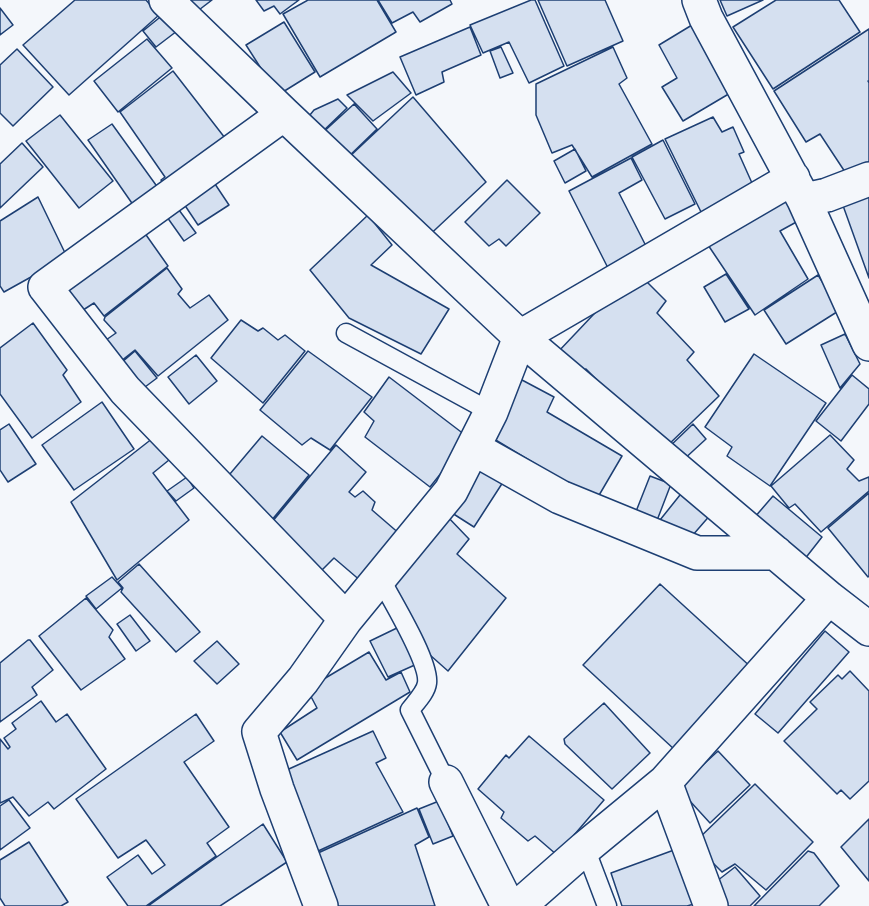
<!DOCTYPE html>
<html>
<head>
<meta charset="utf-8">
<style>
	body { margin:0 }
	canvas { display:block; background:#f4f7fb }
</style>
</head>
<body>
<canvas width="869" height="906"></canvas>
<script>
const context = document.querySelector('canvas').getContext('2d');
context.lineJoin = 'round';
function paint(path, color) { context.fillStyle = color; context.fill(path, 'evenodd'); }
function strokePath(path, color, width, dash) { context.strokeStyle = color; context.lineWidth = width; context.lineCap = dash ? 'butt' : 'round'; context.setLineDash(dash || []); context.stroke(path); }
const building = new Path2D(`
	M75 0H146L159 15 69 95 23 45Z
	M184 0H212L195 13Z
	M256 0H299L280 14 274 6 264 11Z
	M308 0H377L396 32 320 77 283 14Z
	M378 0H450L452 4 420 22 413 12 392 23Z
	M531 0H535L564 66 529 83 509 42 483 53 470 25Z
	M538 0H605L623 41 567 66Z
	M720 0H763L727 16Z
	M776 0H839L860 32 773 89 733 27Z
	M0 8 13 25 0 35Z
	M164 14 177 31 156 47 143 31Z
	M284 22 315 72 278 95 246 45Z
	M692 25 732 92 683 121 662 87 677 78 659 45Z
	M470 27 481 55 442 72 444 82 416 95 400 57Z
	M869 29V81H868L869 83V166L849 178 820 134 806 142 774 91Z
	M147 39 172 68 118 112 94 81Z
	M501 47 513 73 500 78 490 51Z
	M613 47 627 78 619 84 652 144 592 177 572 145 552 153 536 115V84Z
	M17 49 53 87 13 126 0 113V65Z
	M173 71 225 138 165 185 161 180 165 177 120 112Z
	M393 72 411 93 373 121 347 95Z
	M413 97 486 182 422 242 347 159Z
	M338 99 347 108 319 135 305 121 314 110Z
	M354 104 377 129 344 161 319 136Z
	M60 115 113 181 79 208 26 141Z
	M713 117 722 132 733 127 744 152 739 154 756 192 704 218 665 139Z
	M112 124 161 192 136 209 88 140Z
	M663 140 695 204 665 219 632 157Z
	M22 143 43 167 0 208V164Z
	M575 149 586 171 565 183 554 161Z
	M631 158 642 180 619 193 648 250 609 270 569 191Z
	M507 180 540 213 506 246 499 239 489 246 465 222Z
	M215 184 229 205 198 225 184 204Z
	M869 190V278L841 200Z
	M38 197 67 257 4 292 0 286V221Z
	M791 199 800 220 780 231 808 279 755 315 702 236 769 205Z
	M179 210 196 233 184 241 167 217Z
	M368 215 392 245 371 265 449 309 421 354 349 318 310 270Z
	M144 232 168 266 104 316 94 303 80 312 65 292Z
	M167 268 182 289 178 294 190 308 209 295 228 320 158 376 135 350 121 361 106 340 116 333 104 320 105 317Z
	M726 274 749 309 725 322 704 287Z
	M640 275 666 301 657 313 694 352 687 360 719 396 665 448 586 369 578 374 557 353 611 296Z
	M818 275 840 310 786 344 764 310Z
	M241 320 258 331 263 328 278 340 285 335 305 351 263 403 211 358Z
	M33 323 67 370 63 375 81 402 32 438 0 394V348Z
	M845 334 860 364 840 388 821 345Z
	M135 351 157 378 141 390 121 363Z
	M308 351 372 397 330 450 311 438 302 445 260 410Z
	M754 354 826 403 770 486 727 456 732 447 705 427Z
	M196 355 217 381 189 404 168 377Z
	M852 375 869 389V404L841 441 816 421Z
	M389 377 469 438 430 487 365 437 374 421 364 412Z
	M522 380 554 397 547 412 622 456 598 497 572 486 489 436Z
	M102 402 134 449 74 490 42 445Z
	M9 424 36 464 8 482 0 470V430Z
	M693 424 706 439 681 462 668 448Z
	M830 435 854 460 847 469 859 481 869 477V491L821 532 795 504 789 508 771 486Z
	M262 436 309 475 271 521 224 481Z
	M153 438 169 460 153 473 189 520 117 580 71 502Z
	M336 445 366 472 349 492 355 497 363 491 375 502 372 510 401 535 362 582 334 558 319 573 267 528Z
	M482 465 505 479 474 527 452 513Z
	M650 476 671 484 656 523 635 514Z
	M187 477 194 488 176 501 167 491Z
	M684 490 712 513 692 536 675 533 660 520Z
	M869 493V576L868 577 828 528Z
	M773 496 822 537 804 560 754 518Z
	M445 514 469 539 457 554 506 598 448 671 430 655 389 581Z
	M139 564 200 632 176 652 121 592 123 588 118 582Z
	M112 577 122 588 96 609 86 596Z
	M660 584 753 669 675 750 583 665Z
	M86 598 113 630 109 637 125 659 81 690 39 636Z
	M130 615 150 641 136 651 117 624Z
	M399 627 417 664 388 677 370 641Z
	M825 631 849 652 778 733 755 714Z
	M28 640H30L53 670 32 687 37 695 0 722V663Z
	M217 641 239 664 217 684 194 661Z
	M369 652 386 680 401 672 410 692 297 760 280 732 317 708 307 689Z
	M850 671 869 691V781L850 799 841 790 837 794 784 741 817 709 810 702 838 675 842 679Z
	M41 701 56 722 67 714 106 769 54 809 48 802 29 816 13 797 0 803V739L8 749 10 747 4 738 16 729 12 723Z
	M604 703 650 753 612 789 565 744 564 739Z
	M196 714 214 741 184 762 229 827 207 843 216 856 146 906H128L107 877 138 855 152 874 165 865 146 840 118 858 76 799Z
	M373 731 386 758 376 763 403 812 316 852 280 773Z
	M529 736 604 800 557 855 535 836 528 841 501 818 504 812 478 789 506 755 509 758Z
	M718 751 750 785 710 823 678 788Z
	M755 784 813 842 766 890 735 864 722 872 696 846V841Z
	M9 800 30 828 0 850V806Z
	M439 801 453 836 433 844 419 809Z
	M417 808 429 837 415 845 435 906H332L318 853Z
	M869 819V881L841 847Z
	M263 824 287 862 220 906H148Z
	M29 842 68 902 61 906H5L0 898V860Z
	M674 850 694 904 687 906H622L611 873Z
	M808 851 814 853 839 886 819 906H754Z
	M735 867 760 896 750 906H725L717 881Z`);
const lane = new Path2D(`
	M346 333 491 412
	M380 578C391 599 430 662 427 683 426 692 416 702 410 710L446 782
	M585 848 607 906`);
const street = new Path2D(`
	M166 0 284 114 520 337 829 598 869 629
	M699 0 706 18 804 200 869 344
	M284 114 45 287 125 390 346 619
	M804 200 827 195 869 179
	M473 448 560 497 697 553H776
	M446 782 508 906
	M665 782 711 906
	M321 906 277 789 259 732 303 680 346 619 451 491 491 412 520 337 793 178
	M519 906 585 848 665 782 829 598`);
paint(building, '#d5e0f0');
strokePath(building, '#1d3f73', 1.5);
strokePath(lane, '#1d3f73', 21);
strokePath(street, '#1d3f73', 36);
strokePath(lane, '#f4f7fb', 18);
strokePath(street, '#f4f7fb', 33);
</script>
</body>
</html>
